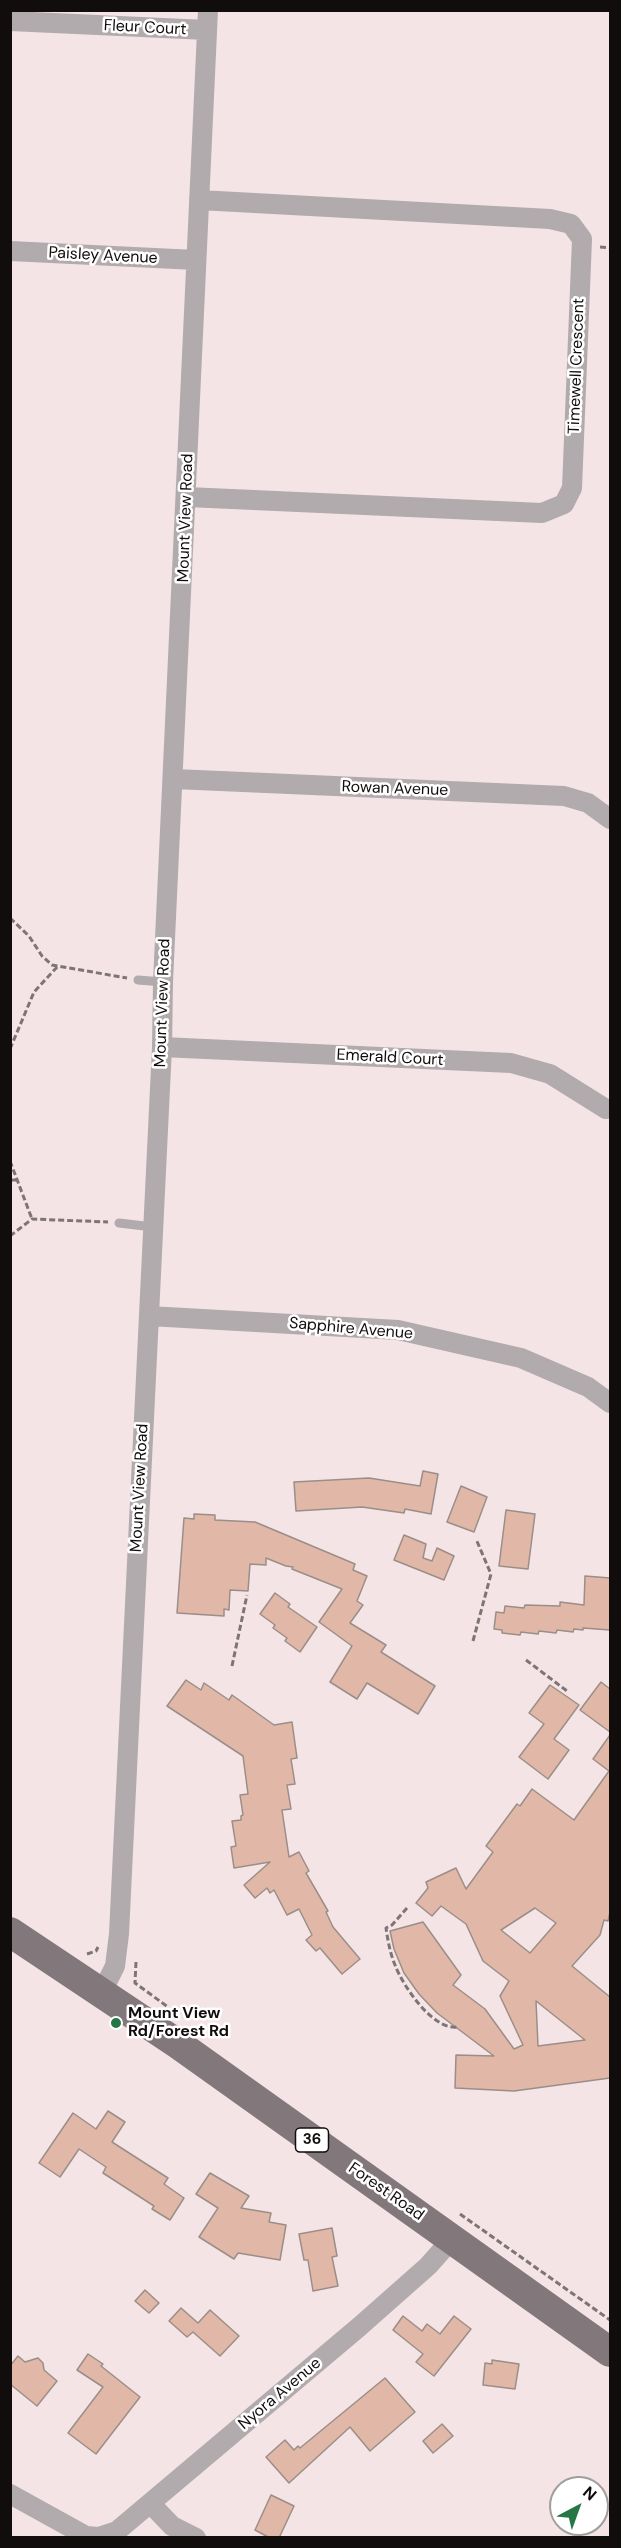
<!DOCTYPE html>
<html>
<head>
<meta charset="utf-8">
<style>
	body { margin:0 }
	#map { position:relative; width:621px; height:2548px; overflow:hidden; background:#f4e4e5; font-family:"DM Sans",sans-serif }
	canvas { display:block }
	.frame { position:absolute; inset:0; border:12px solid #120d0d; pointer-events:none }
	.north { position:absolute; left:549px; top:2476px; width:60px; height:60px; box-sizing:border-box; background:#fff; border:2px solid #a09e9e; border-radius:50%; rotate:41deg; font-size:16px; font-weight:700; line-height:24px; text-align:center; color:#120d0d }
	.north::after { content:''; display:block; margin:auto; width:21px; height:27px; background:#267646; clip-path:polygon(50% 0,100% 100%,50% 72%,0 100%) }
</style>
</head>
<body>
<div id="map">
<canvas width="621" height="2548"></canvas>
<div class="frame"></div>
<div class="north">N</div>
</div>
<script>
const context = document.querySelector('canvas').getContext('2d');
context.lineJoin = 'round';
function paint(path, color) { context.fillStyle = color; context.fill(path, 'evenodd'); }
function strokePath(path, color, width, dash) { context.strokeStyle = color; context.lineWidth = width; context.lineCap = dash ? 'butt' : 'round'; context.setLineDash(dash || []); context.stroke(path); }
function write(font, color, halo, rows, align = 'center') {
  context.font = font + ' "DM Sans",sans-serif'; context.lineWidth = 5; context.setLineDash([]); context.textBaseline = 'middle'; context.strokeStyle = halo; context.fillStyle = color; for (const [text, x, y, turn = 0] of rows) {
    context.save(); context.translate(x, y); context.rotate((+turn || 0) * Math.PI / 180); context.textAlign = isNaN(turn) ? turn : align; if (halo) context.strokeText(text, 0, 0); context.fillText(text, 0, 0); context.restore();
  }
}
const building = new Path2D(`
	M423 1471 438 1474 431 1514 405 1509 404 1513 362 1507 296 1511 294 1482 369 1478 420 1486Z
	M461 1486 487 1497 474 1532 447 1522Z
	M506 1510 535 1514 528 1569 499 1566Z
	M194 1514 215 1515V1520L255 1522 355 1564 353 1570 367 1576 357 1601 363 1605 350 1623 386 1645 381 1652 435 1686 418 1714 367 1683 357 1699 330 1682 352 1646 319 1622 342 1589 292 1569 293 1567 286 1566 266 1558V1565L250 1564 248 1591 230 1590 229 1610 224 1609V1616L177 1613 184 1518 194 1519Z
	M404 1535 426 1544 423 1558 432 1561 437 1548 454 1556 444 1580 394 1560Z
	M585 1576 610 1578V1630L583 1628V1630L574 1629 573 1632 557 1630 556 1633 539 1631 538 1634 521 1632 520 1635 502 1633V1630L494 1629 496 1612 504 1613 505 1606 524 1608 525 1605 560 1606V1602L584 1605Z
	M275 1593 290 1604 288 1607 317 1627 300 1652 285 1641 287 1638 273 1628 275 1625 260 1614Z
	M186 1680 201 1690 204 1683 229 1700 232 1695 274 1725 292 1722 297 1758 291 1759 295 1784 287 1785 291 1809 282 1810 289 1857 299 1852 309 1871 306 1873 328 1911 326 1912 333 1927 360 1959 342 1974 320 1948 316 1951 306 1940 312 1935 299 1909 287 1915 274 1890 270 1893 267 1888 255 1898 244 1885 270 1862 234 1868 231 1847 236 1846 232 1821 241 1820V1816L243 1815 240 1795 248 1794 243 1756 167 1706Z
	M601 1682 610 1689V1732L580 1710Z
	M550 1685 579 1705 554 1739 569 1750 548 1779 519 1757 544 1724 529 1713Z
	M610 1735V1912L608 1921 604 1920 600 1935 572 1966 610 1997V2078L514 2091 455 2088 456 2055 494 2056 437 2013 419 1994 404 1973 394 1949 390 1931 423 1922 461 1975 453 1985 485 2009 514 2049 523 2045 500 1996 509 1981 483 1961 466 1924 441 1906 432 1916 416 1903 428 1888 426 1882 456 1868 466 1889 493 1852 486 1846 517 1804 520 1806 532 1789 574 1820 609 1771 593 1759ZM535 1908 556 1923 530 1953 501 1930ZM536 2001 585 2040 538 2046Z
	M108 2111 125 2122 112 2142 168 2178 164 2184 184 2198 170 2220 152 2209 154 2206 103 2173 106 2167 79 2149 60 2177 39 2163 73 2113 96 2129Z
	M210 2173 249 2196 241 2208 271 2213 269 2222 286 2225 280 2260 238 2253 234 2259 199 2237 218 2208 196 2194Z
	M332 2228 337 2256 332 2257 338 2286 313 2291 308 2260H304L299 2234Z
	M145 2290 159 2303 149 2313 135 2301Z
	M181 2308 198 2323 210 2310 239 2336 220 2356 193 2332 187 2337 169 2321Z
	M403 2316 422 2331 427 2324 440 2334 454 2316 471 2329 434 2376 416 2362 423 2354 393 2330Z
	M88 2354 103 2364 101 2366 140 2397 96 2454 68 2433 103 2387 77 2370Z
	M18 2356 25 2362 38 2358 43 2363 44 2370 57 2381 37 2406 10 2384V2366Z
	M492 2360 519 2364 515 2389 483 2385 485 2363 492 2364Z
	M385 2378 415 2412 370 2451 350 2427 289 2483 266 2457 285 2440 294 2450 298 2446 300 2448Z
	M442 2424 453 2436 433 2453 423 2441Z
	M271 2495 294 2506 279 2538H270L255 2530Z`);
const path = new Path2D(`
	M600 247 610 248
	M10 918 29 936 42 956 52 965 127 978
	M10 1049 34 992 58 966
	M10 1161 32 1219
	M10 1180H17
	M10 1236 32 1219 108 1222
	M473 1641 491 1574 476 1539
	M526 1660 567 1691
	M232 1666 247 1595
	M407 1908 392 1925 386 1928C388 1941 390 1953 395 1965 403 1986 433 2031 458 2027
	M87 1954 96 1951 98 1947
	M136 1962 135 1983 168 2007
	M460 2214 610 2320`);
const service = new Path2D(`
	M138 980 163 982
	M119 1223 153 1227`);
const minor = new Path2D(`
	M10 21 207 30
	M10 251 196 260
	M187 497 542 513 564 504 572 488 582 239 571 224 550 219 199 200
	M174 779 564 796 588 803 610 819
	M162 1047 511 1063 550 1074 606 1109
	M149 1316 398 1330 521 1358 588 1387 610 1403
	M102 1992 115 1966 119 1934 162 1047 163 982 208 10
	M10 2494 86 2536 99 2537 117 2531 359 2327 428 2266 452 2239
	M150 2503 172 2526 196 2538`);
const primary = new Path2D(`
	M10 1932 178 2044 610 2352`);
const markers = [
	[116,2023,6,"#267646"]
];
const shields = [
	[312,2140,33]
];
const shieldNames = [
	["36",312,2140]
];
const streetNames = [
	["Fleur Court",145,28,3],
	["Paisley Avenue",103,256,3],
	["Timewell Crescent",577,366,-88],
	["Mount View Road",186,518,-88],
	["Rowan Avenue",395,789,2],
	["Mount View Road",163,1003,-88],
	["Emerald Court",390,1058,3],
	["Sapphire Avenue",351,1329,5],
	["Mount View Road",140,1488,-87],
	["Forest Road",386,2192,35],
	["Nyora Avenue",280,2394,-40]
];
const poiNames = [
	["Mount View",128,2014],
	["Rd/Forest Rd",128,2032]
];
paint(building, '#e1b8a7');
strokePath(building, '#9b8e88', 1.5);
strokePath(path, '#7e7475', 3, [6, 3]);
strokePath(service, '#b1abae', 9);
strokePath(minor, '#b1abae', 20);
strokePath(primary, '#82787c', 30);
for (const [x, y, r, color] of markers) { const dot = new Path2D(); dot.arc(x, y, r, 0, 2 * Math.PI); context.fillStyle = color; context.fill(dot); strokePath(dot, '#fff', 2); }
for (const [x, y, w] of shields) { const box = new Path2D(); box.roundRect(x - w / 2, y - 12, w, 24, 4.5); context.fillStyle = '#fff'; context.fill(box); strokePath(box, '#120d0d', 1.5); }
write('bold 15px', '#120d0d', null, shieldNames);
write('16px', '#120d0d', '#fff', streetNames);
write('bold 16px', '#120d0d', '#fff', poiNames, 'left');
</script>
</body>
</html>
